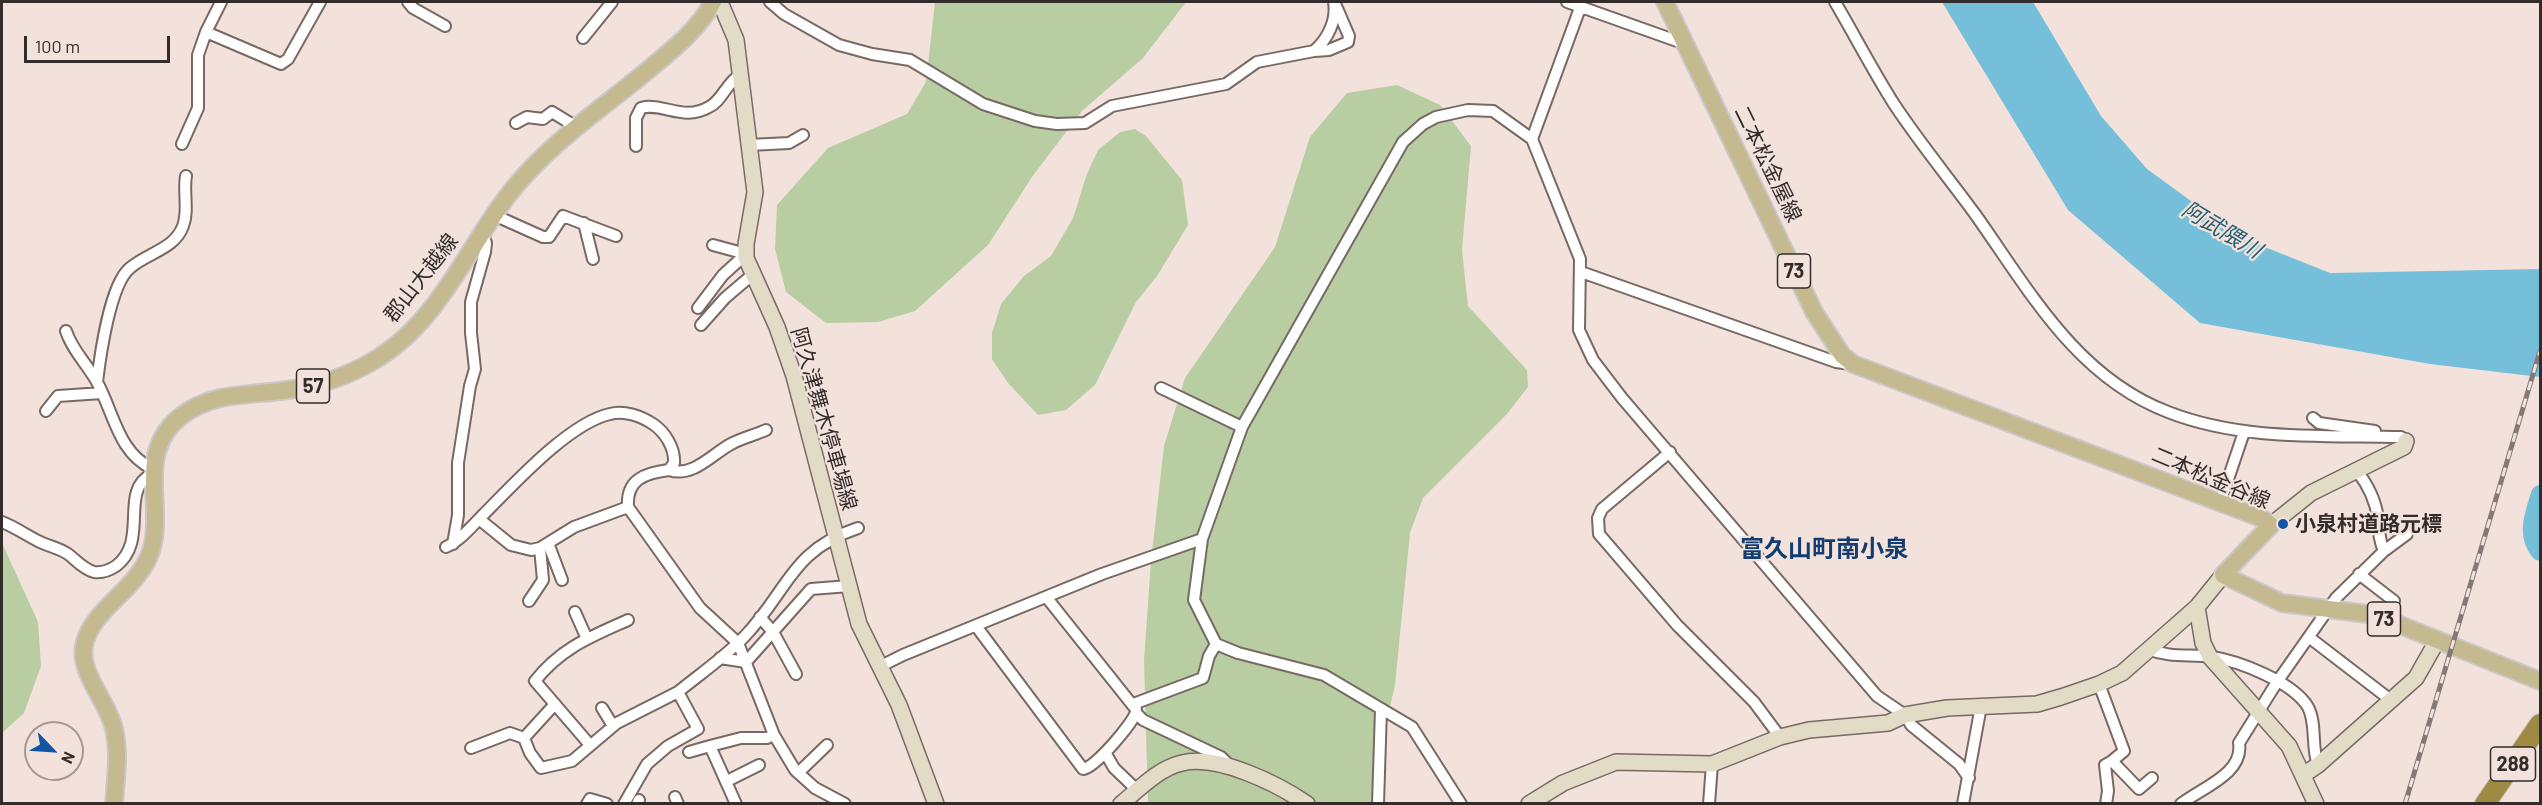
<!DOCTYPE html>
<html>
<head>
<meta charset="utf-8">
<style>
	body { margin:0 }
	#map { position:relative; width:2542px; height:805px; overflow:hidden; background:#f3e2dc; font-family:Barlow,sans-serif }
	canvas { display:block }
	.frame { position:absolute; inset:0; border:3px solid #322c2a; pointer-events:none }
	.north { position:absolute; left:24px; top:721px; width:60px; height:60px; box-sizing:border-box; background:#f3e2dc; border:2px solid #a69995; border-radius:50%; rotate:115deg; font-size:16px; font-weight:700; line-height:24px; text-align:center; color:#322c2a }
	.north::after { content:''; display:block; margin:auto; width:21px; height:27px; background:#1056a5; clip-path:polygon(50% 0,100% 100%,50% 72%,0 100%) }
	.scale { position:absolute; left:24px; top:36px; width:146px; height:27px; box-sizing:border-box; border:3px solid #322c2a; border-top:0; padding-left:8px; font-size:18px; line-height:21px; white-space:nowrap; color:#322c2a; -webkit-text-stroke:4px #f3e2dc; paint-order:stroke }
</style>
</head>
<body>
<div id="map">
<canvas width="2542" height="805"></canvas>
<div class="frame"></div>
<div class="north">N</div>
<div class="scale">100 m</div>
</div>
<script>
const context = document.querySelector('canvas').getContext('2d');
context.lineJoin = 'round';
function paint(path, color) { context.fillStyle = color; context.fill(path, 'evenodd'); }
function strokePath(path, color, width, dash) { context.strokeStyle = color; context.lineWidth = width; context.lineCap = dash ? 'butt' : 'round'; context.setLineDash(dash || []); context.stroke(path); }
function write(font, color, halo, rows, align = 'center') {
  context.font = font + ' Barlow,"Noto Sans JP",sans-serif'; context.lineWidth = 4.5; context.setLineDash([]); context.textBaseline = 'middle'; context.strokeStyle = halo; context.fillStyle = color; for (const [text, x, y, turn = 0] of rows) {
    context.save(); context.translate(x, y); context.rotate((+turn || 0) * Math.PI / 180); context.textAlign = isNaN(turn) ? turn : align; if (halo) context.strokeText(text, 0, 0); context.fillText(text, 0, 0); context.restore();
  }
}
const green = new Path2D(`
	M935 2H1186L1143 58 1082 111 1032 177 988 245 915 311 878 322 826 323 786 292 775 249 777 205 828 148 907 114 926 82Z
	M1397 85 1440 105 1471 146 1462 250 1468 306 1527 370 1528 387 1507 414 1423 498 1410 533 1395 685 1377 762 1373 803 1148 804 1144 660 1151 561 1164 446 1185 378 1275 247 1310 137 1347 93Z
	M1135 129 1146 136 1182 180 1188 225 1157 276 1136 302 1095 385 1066 410 1038 415 1008 383 992 359V333L1001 304 1024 276 1051 256 1073 218 1087 174 1098 150 1120 132Z
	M2 543 38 622 41 666 24 713 2 733Z`);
const water = new Path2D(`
	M1942 2H2033L2101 116 2147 169 2242 238 2330 273 2540 269V377L2430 364 2200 323 2068 210Z`);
const river = new Path2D(`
	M2540 494C2534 513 2525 535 2540 552`);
const street = new Path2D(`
	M221 2 206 32 281 64 288 59 320 2
	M408 2 413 8 445 26
	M770 2 784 14 839 45 872 54 910 60 983 104 1035 121 1057 124 1085 123 1112 106 1226 84 1257 62 1314 51C1328 39 1337 20 1334 2
	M1567 2 1677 41 1684 40
	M1835 2C1855 36 1873 71 1894 104 1919 142 1948 177 1975 214 2029 290 2076 377 2168 412 2242 441 2323 435 2401 437L2406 441
	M583 38 612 2
	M1314 51 1329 50 1348 42 1349 36 1336 6
	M516 123 527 117 543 119 552 112 578 128
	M1532 139 1580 8
	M182 144 198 108V55L206 32
	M749 145 789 143 803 135
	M636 146V118L641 108C663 102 683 122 709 107 722 101 726 83 741 74
	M494 215 543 237H549L563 216 616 236
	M584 223 593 259
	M713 245 746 254
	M1581 272 1836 362 1851 364
	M698 308 723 275 746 254
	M701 325 725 298 752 275
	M66 331C72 350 87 364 97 382 114 413 118 453 153 469
	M97 382C100 357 110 284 130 268 147 253 175 249 183 226 189 211 183 191 186 176
	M1161 388 1242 427
	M46 411 58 396 102 393
	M2313 418 2319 423 2375 431
	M1670 452 1602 509 1598 518 1599 534 1677 625 1754 702 1780 737
	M669 470C693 478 712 454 731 444 742 438 755 435 766 430
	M2220 503 2244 432
	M479 519 511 545 531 550 540 548 574 527 628 507
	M2 522C15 527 26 535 38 541 48 546 59 548 68 554 76 560 83 569 94 572 102 573 110 570 116 566 150 540 118 491 152 474
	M548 543 562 580
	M453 544 458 515V463L470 386 475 369 471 333V302L485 252 486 243 483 234
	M446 547C461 540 473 525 484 514 514 484 569 423 610 414 624 410 641 416 653 424 665 432 675 448 674 463L669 470C644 473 626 480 628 507L700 608 738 643 774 735 795 770 815 788 845 804
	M2384 551 2407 534
	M2359 574 2394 601
	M1047 598 1134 707
	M529 601 543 580 540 548
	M575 612 587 639
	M760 617 773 632 796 674
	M976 626 1083 769C1095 768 1133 723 1136 712 1136 709 1135 706 1136 703L1203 678 1209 656 1216 644
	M2310 638 2392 701
	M2148 649C2170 658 2189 654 2212 657 2239 661 2293 682 2308 707 2317 724 2311 747 2318 765
	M720 658 746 662 811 589 849 586
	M881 666 903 655 1102 574 1202 539
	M2099 684 2124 751 2112 761 2139 789 2152 778
	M555 704 524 738 530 753 541 768 572 761 617 723 678 692
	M602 708 613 726
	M1136 713 1143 720 1221 757 1231 767
	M590 745 535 681C561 648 590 637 628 620
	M710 746 741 738H767L774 735
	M471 748 510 733 524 738
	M689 752 710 746 736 804
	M1106 754 1114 768 1138 791
	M798 773 827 745
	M727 781 759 765
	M675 797 678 804
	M587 804 590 799 607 804
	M624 804 647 764 668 746 698 729 678 692C700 674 725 657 745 636 788 591 791 550 858 528
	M637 804 639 800
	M1378 804 1381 709
	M1461 804 1412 727 1324 675 1238 653 1216 644 1194 600 1202 539 1242 427 1403 142 1423 124 1436 117 1468 110 1493 111 1532 139 1580 259 1579 330 1593 360 1622 398 1877 696 1905 715 1911 725 1959 764 1969 778
	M1709 804 1712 764
	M1963 804 1981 706
	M2106 804 2108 791 2105 765 2112 761
	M2181 804C2201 788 2244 774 2239 743L2277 682 2336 598 2384 551C2379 540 2379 531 2378 519 2376 502 2368 485 2357 471`);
const secondary = new Path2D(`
	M720 2 736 40 755 192 746 244V258L777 327 794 376 859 624 899 705 936 804
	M2271 525 2311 493 2404 447 2406 441
	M2197 607 2203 643 2210 657 2289 746 2316 804
	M2303 775 2318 765 2416 678 2437 641
	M1121 804C1139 789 1159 768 1182 763 1218 754 1278 784 1307 804
	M1529 804 1563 783 1616 762 1712 764 1780 737 1809 730 1888 723 1905 715 1947 708 2037 704 2061 697 2099 684 2122 673 2197 607 2223 575`);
const primary = new Path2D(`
	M1665 2 1814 312 1842 355 1853 364 2261 518 2271 525 2223 575 2282 603 2375 615 2540 681
	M114 804C116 777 120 750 113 725 106 700 79 672 84 646 90 610 139 589 151 551 165 507 135 453 180 417 212 391 249 396 288 390 318 386 346 377 373 361 446 319 471 233 526 174 562 135 607 104 647 71 672 50 698 30 713 2`);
const highway = new Path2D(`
	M2485 804 2540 724`);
const rail = new Path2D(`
	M2405 804 2540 351`);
const markers = [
	[2283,524,6,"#1056a5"]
];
const shields = [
	[1794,271,33],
	[313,386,33],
	[2384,619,33],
	[2513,764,45]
];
const shieldNames = [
	["73",1794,271],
	["57",313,386],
	["73",2384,619],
	["288",2513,764]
];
const streetNames = [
	["二本松金屋線",1768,164,64],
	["郡山大越線",421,278,-52],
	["阿久津舞木停車場線",824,419,74],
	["二本松金谷線",2211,478,23]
];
const poiNames = [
	["小泉村道路元標",2295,524]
];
const waterNames = [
	["阿武隈川",2222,230,31]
];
const quarterNames = [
	["富久山町南小泉",1824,549]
];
paint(green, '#b9cda3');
paint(water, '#76bfdb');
strokePath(river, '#76bfdb', 18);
strokePath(street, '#786964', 14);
strokePath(secondary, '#786964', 18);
strokePath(primary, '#cac8c8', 20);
strokePath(highway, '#cac8c8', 22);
strokePath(street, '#fff', 10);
strokePath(secondary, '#e2dcc7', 15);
strokePath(primary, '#c5b98f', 16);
strokePath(highway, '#9f8a44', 20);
strokePath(rail, '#847976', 5);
strokePath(rail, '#f3e2dc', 3, [9]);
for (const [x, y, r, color] of markers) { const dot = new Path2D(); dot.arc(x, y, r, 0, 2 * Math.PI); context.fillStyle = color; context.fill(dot); strokePath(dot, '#f3e2dc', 2); }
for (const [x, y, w] of shields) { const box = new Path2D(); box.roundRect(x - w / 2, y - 17, w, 34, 4.5); context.fillStyle = '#f3e2dc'; context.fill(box); strokePath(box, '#322c2a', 1.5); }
write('bold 20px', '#322c2a', null, shieldNames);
write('21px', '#322c2a', '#f3e2dc', streetNames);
write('bold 21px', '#322c2a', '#f3e2dc', poiNames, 'left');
write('italic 22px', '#255f73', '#f3e2dc', waterNames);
write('bold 24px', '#133c70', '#f3e2dc', quarterNames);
</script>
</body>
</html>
